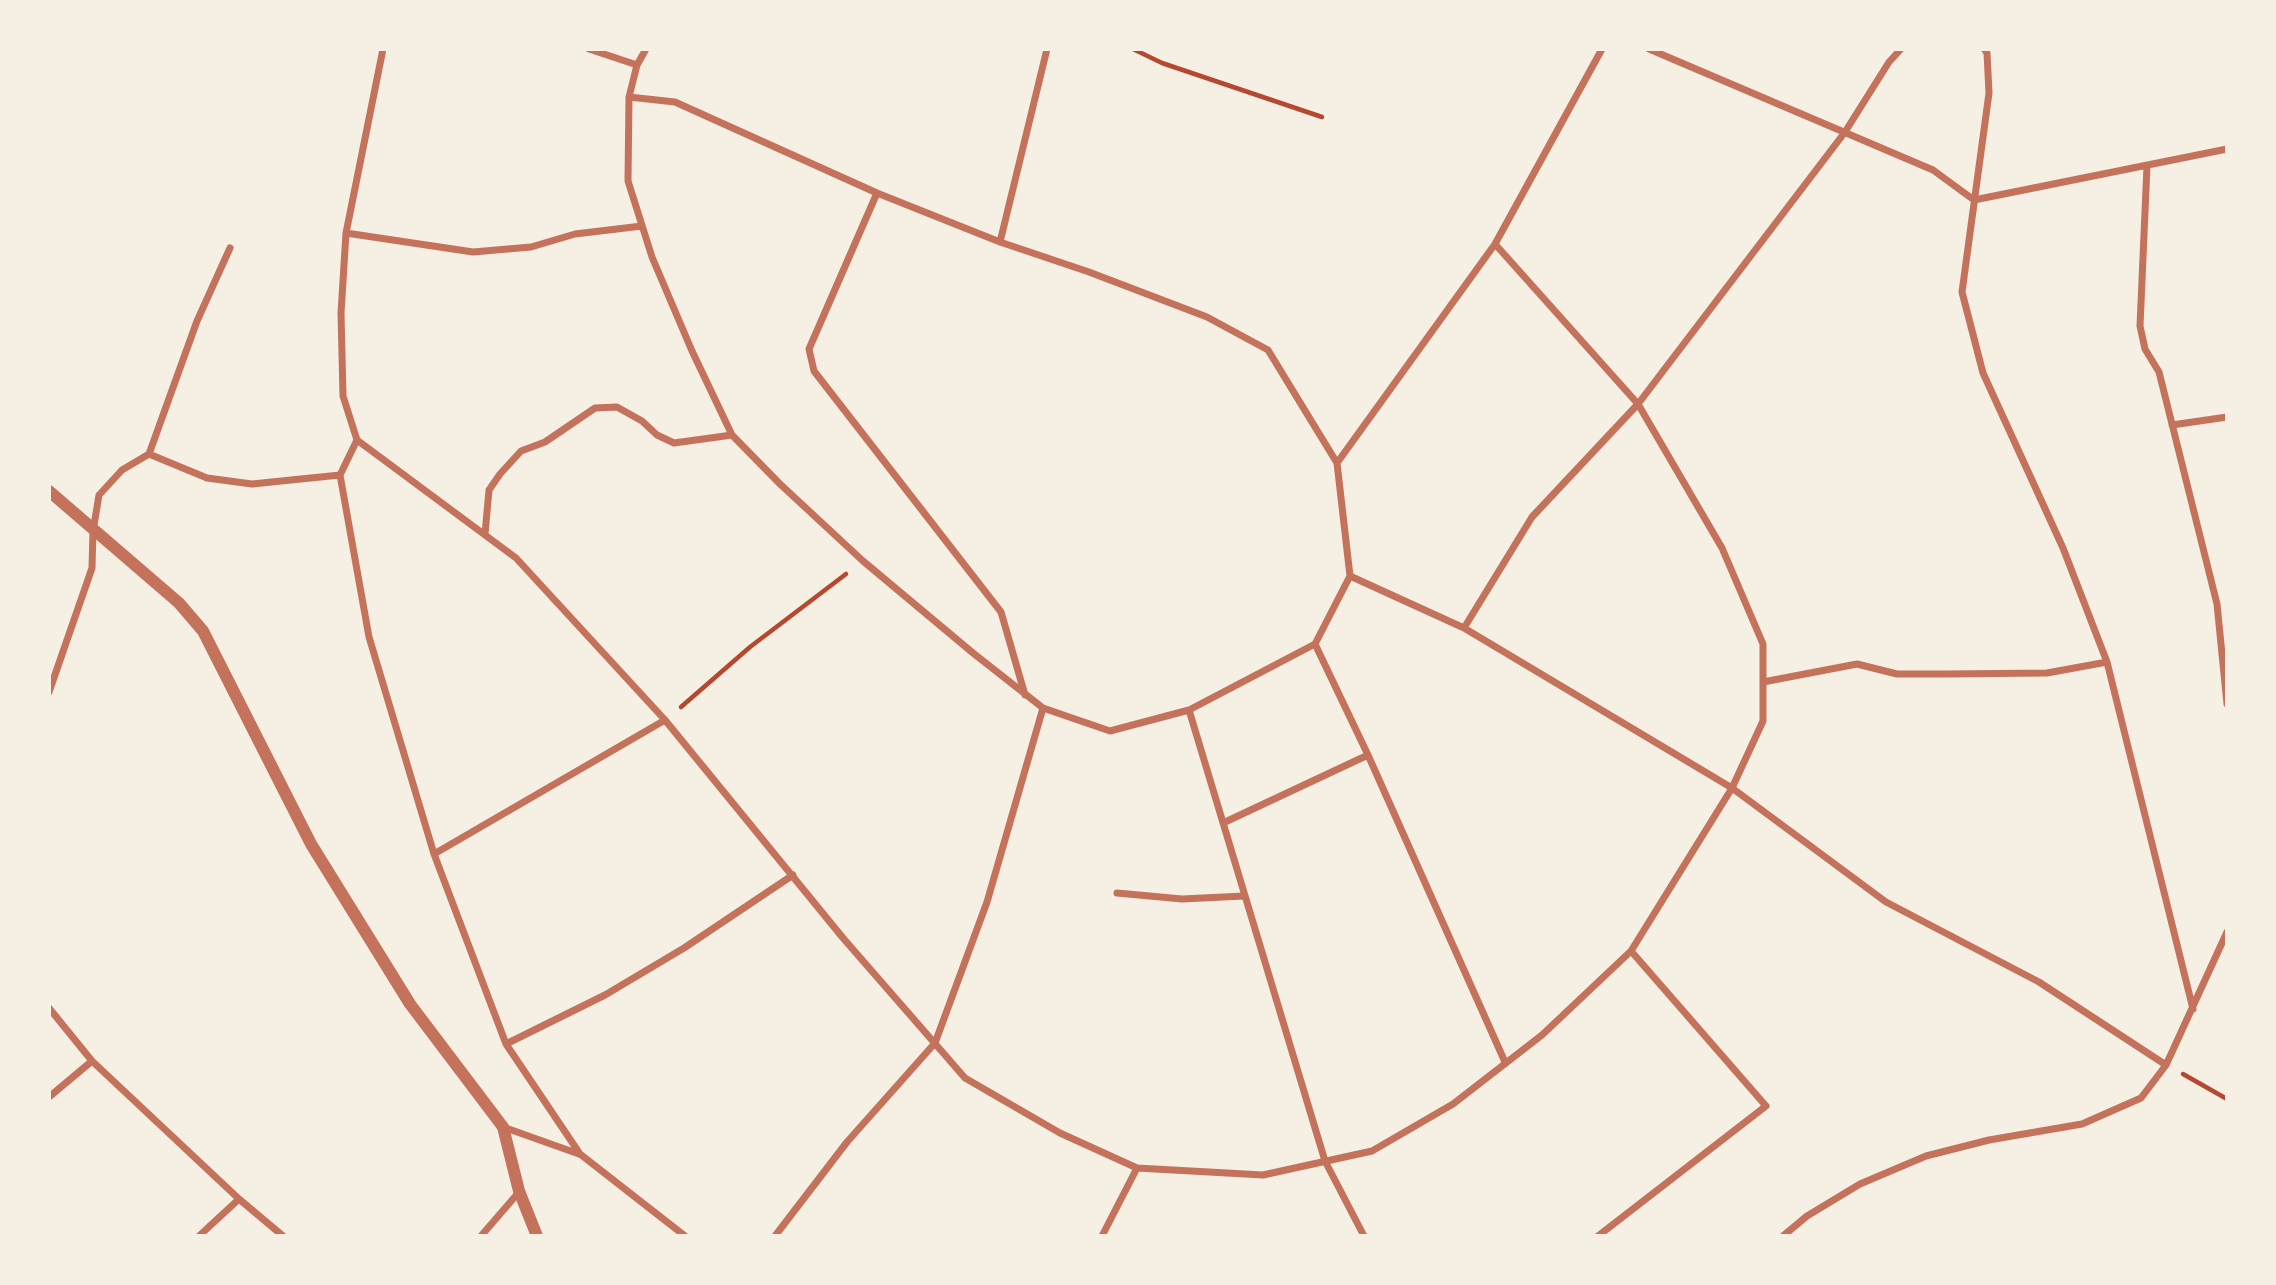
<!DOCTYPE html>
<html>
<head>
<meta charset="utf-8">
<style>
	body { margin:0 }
	#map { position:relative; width:2276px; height:1285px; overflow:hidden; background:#f6efe4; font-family:Lato,sans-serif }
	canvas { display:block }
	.frame { position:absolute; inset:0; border:51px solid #f6efe4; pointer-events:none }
</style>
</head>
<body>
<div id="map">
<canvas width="2276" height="1285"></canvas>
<div class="frame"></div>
</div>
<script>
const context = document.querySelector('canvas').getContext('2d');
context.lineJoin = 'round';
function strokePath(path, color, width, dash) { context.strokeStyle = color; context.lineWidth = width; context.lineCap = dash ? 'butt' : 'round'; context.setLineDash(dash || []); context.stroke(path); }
const path = new Path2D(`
	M1133 49 1162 63 1322 117
	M681 707 750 647 846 574
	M2183 1074 2227 1099`);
const minor = new Path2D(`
	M383 49 346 233 341 313 343 396 357 440 516 558 665 720 843 938 965 1078 1060 1133 1137 1168 1263 1175 1372 1151 1453 1104 1542 1035 1631 951 1732 788 1763 721V644L1722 548 1638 404 1495 244
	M589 49 637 65
	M1649 49 1933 170 1974 200
	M1984 49 1987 53 1989 93 1962 292 1983 373 2063 548 2107 662 2193 1009
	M629 97 675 102 877 193 1000 242 1089 272 1207 317 1268 350 1337 463 1350 576 1315 644 1189 710 1110 731 1043 708 973 653 863 561 780 484 732 435 692 351 652 257 628 181 629 97 637 65 646 49
	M2147 166 2140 326 2145 349 2159 372 2217 604 2227 704
	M877 193 809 349 814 371 1001 612 1025 695
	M1974 200 2227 149
	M346 233 473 252 531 247 575 234 642 226
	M1000 242 1047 49
	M2172 425 2227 417
	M149 454 207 478 252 484 340 475 357 440
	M149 454 197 321 230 248
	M1337 463 1495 244 1602 49
	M340 475 369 637 434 854 506 1044 580 1154 685 1236
	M485 534 489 490 500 474 521 451 545 442 595 408 617 407 642 421 657 435 674 443 732 435
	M1350 576 1464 628 1732 788 1886 902 2039 982 2166 1065
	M1464 628 1532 517 1638 404 1845 132 1889 62 1901 49
	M1315 644 1368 755 1505 1062
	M1763 682 1857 664 1897 674H1946L2047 673 2107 662
	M49 692 92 568 93 531 99 495 122 470 149 454
	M1189 710 1325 1161 1364 1236
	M1223 823 1368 755
	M434 854 665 720
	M1117 893 1182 899 1244 896
	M49 1008 92 1061 239 1199 283 1236
	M506 1044 605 995 684 948 793 875
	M49 1097 92 1061
	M503 1127 579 1154
	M199 1236 239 1199
	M481 1236 519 1192
	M775 1236 847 1142 935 1043 987 902 1043 708
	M1102 1236 1137 1168
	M1598 1236 1766 1106 1631 951
	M1783 1236 1807 1216 1860 1184 1926 1156 1989 1140 2082 1124 2141 1098 2166 1065 2227 932`);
const tertiary = new Path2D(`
	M49 491 179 603 203 631 311 844 410 1004 503 1127 519 1191 537 1236`);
strokePath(path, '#b5482f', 4.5);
strokePath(minor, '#c5725c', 7);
strokePath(tertiary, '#c5725c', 12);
</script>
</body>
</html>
